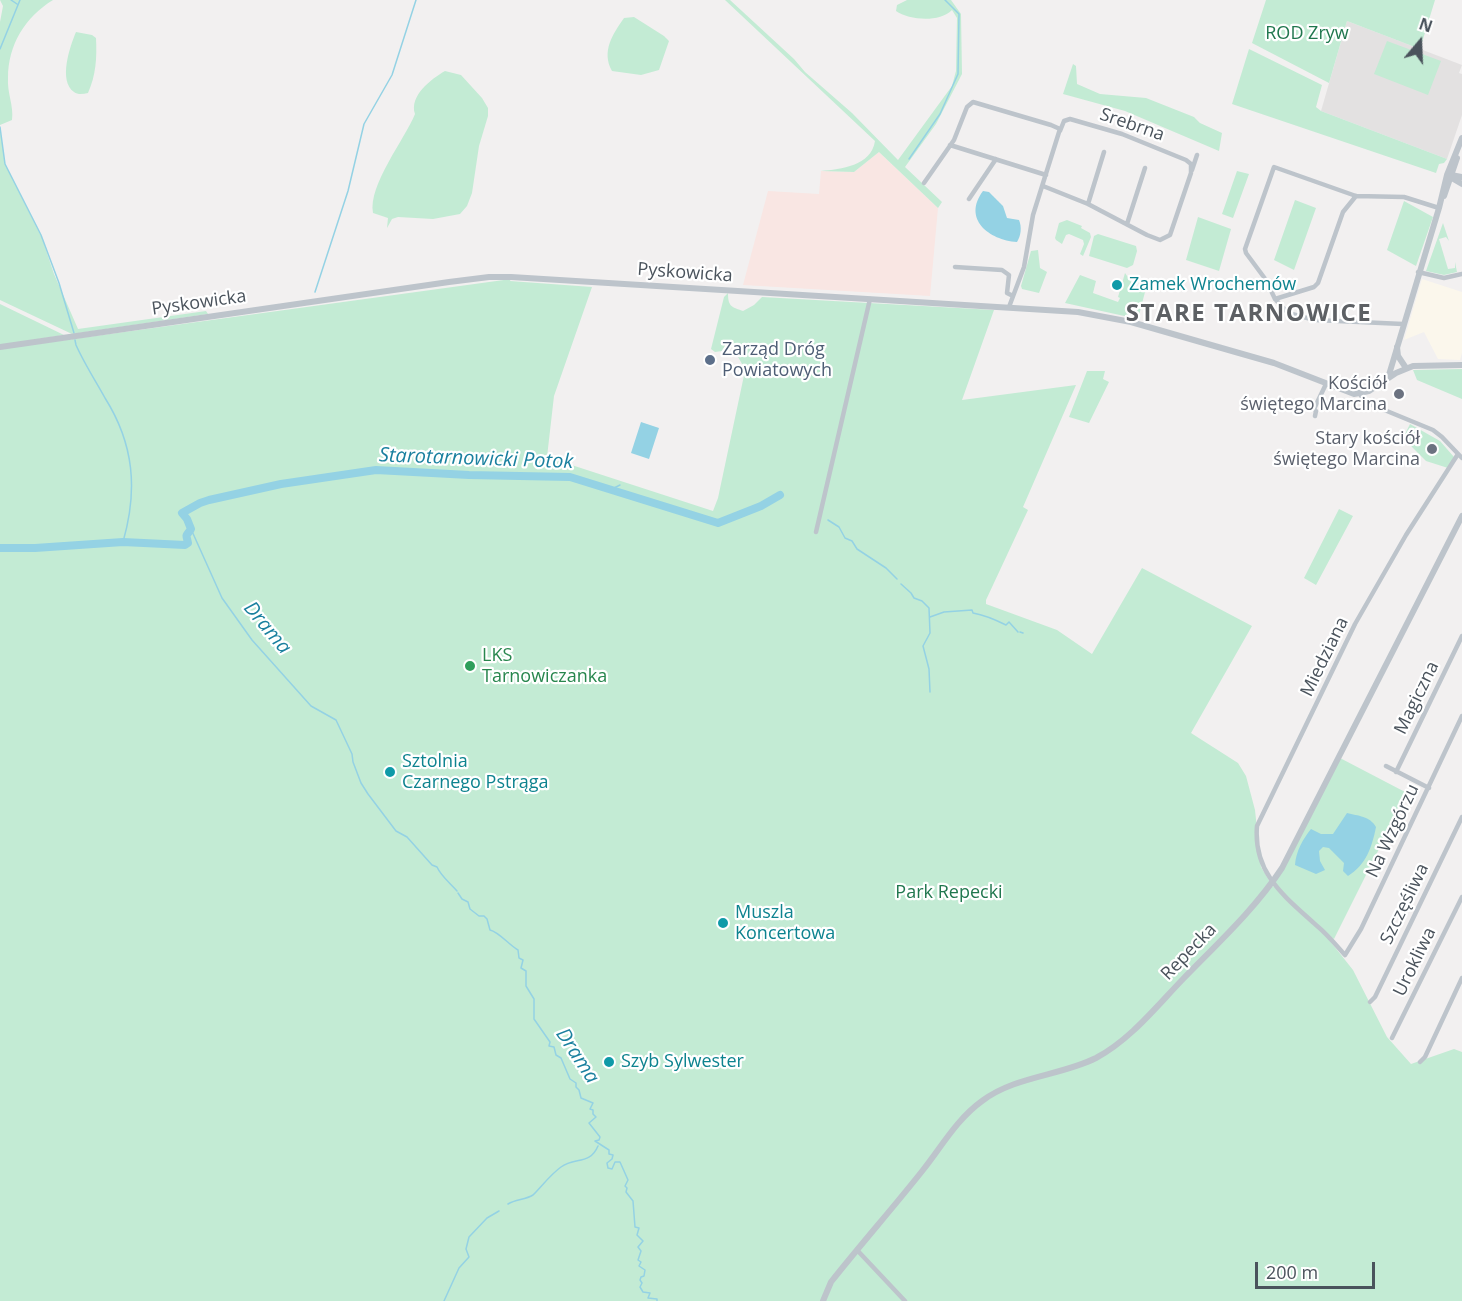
<!DOCTYPE html>
<html>
<head>
<meta charset="utf-8">
<style>
	body { margin:0 }
	#map { position:relative; width:1462px; height:1301px; overflow:hidden; background:#f2f0f0; font-family:"Open Sans",sans-serif }
	canvas { display:block }
	.north { position:absolute; left:1390px; top:12px; width:60px; height:60px; -webkit-text-stroke:4px #fff; paint-order:stroke; rotate:19deg; font-size:16px; font-weight:700; line-height:24px; text-align:center; color:#4a535c }
	.north::after { content:''; display:block; margin:auto; width:21px; height:27px; background:#4a535c; clip-path:polygon(50% 0,100% 100%,50% 72%,0 100%) }
	.scale { position:absolute; left:1255px; top:1262px; width:120px; height:27px; box-sizing:border-box; border:3px solid #4a535c; border-top:0; padding-left:8px; font-size:18px; line-height:21px; white-space:nowrap; color:#4a535c; -webkit-text-stroke:4px #fff; paint-order:stroke }
</style>
</head>
<body>
<div id="map">
<canvas width="1462" height="1301"></canvas>
<div class="north">N</div>
<div class="scale">200 m</div>
</div>
<script>
const context = document.querySelector('canvas').getContext('2d');
context.lineJoin = 'round';
function paint(path, color) { context.fillStyle = color; context.fill(path, 'evenodd'); }
function strokePath(path, color, width, dash) { context.strokeStyle = color; context.lineWidth = width; context.lineCap = dash ? 'butt' : 'round'; context.setLineDash(dash || []); context.stroke(path); }
function write(font, color, halo, rows, align = 'center') {
  context.font = font + ' "Open Sans",sans-serif'; context.lineWidth = 4.5; context.setLineDash([]); context.textBaseline = 'middle'; context.strokeStyle = halo; context.fillStyle = color; for (const [text, x, y, turn = 0] of rows) {
    context.save(); context.translate(x, y); context.rotate((+turn || 0) * Math.PI / 180); context.textAlign = isNaN(turn) ? turn : align; if (halo) context.strokeText(text, 0, 0); context.fillText(text, 0, 0); context.restore();
  }
}
const commercial = new Path2D(`
	M1422 279 1462 292V353L1460 360 1438 359 1424 332 1404 340Z`);
const education = new Path2D(`
	M1347 21 1462 65 1459 73 1462 74V115L1447 159 1321 111Z`);
const medical = new Path2D(`
	M879 152 938 208 930 296 743 285 768 191 819 194 821 171 854 172Z`);
const green = new Path2D(`
	M0 0H53C25 17 8 45 8 78 7 93 14 106 12 120L0 125V22L3 6Z
	M725 0H730L794 59 805 72 852 113 898 160 952 86 956 71 957 18 952 10C939 23 909 20 896 11L897 5 907 0H951L961 14 962 74 936 124 905 167 942 202 938 208 879 152 854 172 821 171C841 169 871 166 875 141Z
	M1266 0H1435L1420 49 1347 21 1329 83 1252 43Z
	M634 17 664 36 669 41 659 70 641 75 612 71C601 51 613 34 624 18Z
	M76 32 92 35 96 38C97 58 96 75 88 93 83 94 78 95 74 92 58 81 70 46 76 32Z
	M1387 41 1441 61 1428 95 1374 74Z
	M1249 49 1322 85 1316 107 1321 111 1447 159 1444 163 1439 164 1436 173 1232 104Z
	M1073 64 1076 66 1077 84 1100 94 1146 98 1194 117 1200 123 1222 133 1219 151 1125 111 1063 94Z
	M445 71 461 75 482 98 488 108V116L479 146 472 193 467 206 460 214 433 219 398 217 392 219 387 228 388 218 373 213C368 185 405 139 415 114 409 96 431 79 445 71Z
	M0 128 5 164 42 238 54 274 78 329 206 311 208 314 72 334 0 300Z
	M1237 171 1249 174 1233 218 1222 214Z
	M1295 200 1316 208 1294 270 1274 260Z
	M1404 201 1433 217 1416 266 1387 250Z
	M1198 217 1231 229 1219 271 1186 260Z
	M1067 220 1082 226 1081 228 1090 233 1091 237 1083 256 1080 254 1084 244 1083 240 1069 234 1066 235 1062 244 1056 240 1055 238 1059 223Z
	M1443 223 1449 241 1446 237 1439 239 1448 269 1455 268V262L1457 272 1444 275 1426 271Z
	M1098 234 1136 246 1137 251 1133 265 1127 268 1089 256 1094 236Z
	M1038 250 1040 268 1047 272 1039 293 1022 289 1021 286 1031 251Z
	M1125 273 1136 289 1145 292 1138 319 1065 303 1080 275 1096 281 1093 293 1118 302 1120 298 1118 297Z
	M511 279 510 281 592 287 554 396 547 457 713 511 718 498 746 366 742 364 731 344H726L722 351 715 352 711 349 724 297 728 293C728 306 731 307 743 311L754 305 762 297 994 310 962 400 1076 385 1023 507 1028 510 986 600V604L1057 630 1092 654 1142 568 1252 626 1191 733 1238 763 1246 776 1255 810 1261 867 1273 887 1340 758 1407 793 1334 939 1332 938 1330 941 1353 970 1387 1037 1411 1064 1454 1049 1462 1052V1301H0V349Z
	M0 304 64 335 0 345Z
	M1462 369V399L1417 380 1413 370Z
	M1087 371H1105L1103 379 1109 382 1089 423 1069 417Z
	M1410 424 1440 441 1454 457 1448 468 1426 461 1403 438Z
	M1339 509 1353 516 1316 585 1304 578Z`);
const water = new Path2D(`
	M983 191 989 192 1003 206 1007 218 1019 220C1022 227 1021 236 1017 242 989 240 962 219 983 191Z
	M641 422 659 428 649 459 631 453Z
	M1347 813C1358 816 1370 816 1376 827 1372 847 1366 865 1348 876L1343 871 1344 863 1329 848 1323 847 1319 851 1320 861 1325 870 1316 874 1295 865C1296 851 1303 839 1311 829L1321 834H1333Z`);
const stream = new Path2D(`
	M11 0 17 4
	M0 49 20 0
	M0 127 5 164 41 235 59 283 74 333
	M909 159 940 114 958 74 959 14 945 0
	M315 292 348 191 364 124 392 75 416 0
	M75 340 76 345C84 363 95 380 105 398 134 444 138 490 123 542
	M612 489 620 485
	M828 520 839 527 845 538 852 541 857 549 886 568 897 579
	M191 529 222 598 252 640 311 706 336 720 352 754 353 762 361 783 368 794 396 831 407 837 432 865 437 867C441 876 450 883 457 891
	M901 584 911 593 914 598 922 601 929 608 930 633 923 646 929 669 930 692
	M930 617 944 612 972 610 973 613C984 615 996 620 1006 625L1009 622 1018 632
	M1020 632 1023 633
	M458 893 462 899 468 902 470 909 479 916H484L487 919 490 930C499 932 509 945 518 950L519 958 523 960 521 968 526 971V986L534 999V1019L550 1042 549 1046 554 1047 556 1055 561 1058 570 1079 576 1083V1087L579 1090 581 1098 593 1103 590 1109 593 1110V1114L596 1117 589 1123 600 1137 599 1140 595 1141 609 1150V1154L613 1155 612 1159 607 1163 608 1168 612 1169 615 1162H620L628 1180 625 1186 627 1188 626 1192 633 1201 635 1227 639 1228 637 1235 643 1241 638 1247 641 1251 638 1260 641 1262 639 1266 645 1270 644 1276 641 1277 640 1280 642 1283 640 1287 643 1292 650 1293 648 1298 657 1299V1301
	M508 1204C516 1199 525 1200 533 1195 542 1186 551 1174 561 1167 575 1157 590 1165 598 1146
	M444 1301 459 1268 469 1257 466 1249 469 1237 487 1218 499 1211`);
const river = new Path2D(`
	M0 548H35L123 542 185 545 188 543C186 533 185 538 191 529L187 519 182 513 200 503 209 500 281 484 376 470 469 475 570 477 718 523 761 506 780 495`);
const minor = new Path2D(`
	M950 145 1046 175
	M1192 170 1197 155
	M924 183 954 140 967 107 973 102 1051 125 1060 129 1033 215 1024 267 1009 307
	M1043 186 1088 204 1147 235 1160 240 1170 235 1191 173V164L1186 160 1122 134 1070 119 1064 121 1060 131
	M969 199 996 159
	M1088 204 1104 152
	M1127 224 1145 168
	M955 267 1002 270 1009 275 1007 293 1013 296
	M1418 272 1444 278 1462 274
	M1275 299 1314 287 1318 283 1343 212 1356 196
	M1403 324 1315 320 1288 313 1275 299 1266 280 1246 253 1245 249 1274 167 1356 196 1404 197 1439 208
	M1360 394 1365 402 1433 430 1442 437 1462 458
	M1315 416 1316 411 1314 409 1326 384
	M1458 454 1406 535 1355 624 1257 826C1253 873 1284 896 1316 925 1327 934 1336 945 1345 955L1361 929 1462 716
	M816 532 870 299
	M1386 766 1429 788
	M1396 772 1462 636
	M1370 1002 1375 997 1462 817
	M1392 1038 1462 897
	M1420 1062 1425 1057 1462 978
	M857 1250 905 1301`);
const tertiary = new Path2D(`
	M1451 175 1462 177
	M1450 177 1462 184
	M1444 196 1457 158
	M0 347 449 282 489 277H511L1078 312 1131 322 1239 353 1274 363 1354 394 1369 391 1396 373 1413 366 1462 365
	M1397 347 1398 356 1406 368
	M1388 378 1439 208 1447 175 1462 138
	M823 1301 831 1282C861 1244 893 1208 923 1170 942 1146 957 1119 982 1101 1015 1076 1060 1076 1096 1058 1130 1040 1156 1007 1183 979 1217 944 1255 909 1282 868L1462 516`);
const markers = [
	[1117,285,6,"#0f9aa8"],
	[710,360,6,"#5c6f8a"],
	[1399,394,6,"#6b7280"],
	[1432,449,6,"#6b7280"],
	[470,666,6,"#2e9e5b"],
	[390,772,6,"#0f9aa8"],
	[723,923,6,"#0f9aa8"],
	[609,1062,6,"#0f9aa8"]
];
const parkNames = [
	["ROD Zryw",1307,34],
	["Park Repecki",949,893]
];
const streetNames = [
	["Srebrna",1132,125,19],
	["Pyskowicka",685,273,4],
	["Pyskowicka",199,303,-8],
	["Miedziana",1325,657,-64],
	["Magiczna",1417,698,-64],
	["Na Wzgórzu",1393,831,-65],
	["Szczęśliwa",1405,904,-64],
	["Repecka",1189,952,-46],
	["Urokliwa",1415,962,-64]
];
const cultureNames = [
	["Zamek Wrochemów",1129,285],
	["Sztolnia",402,762],
	["Czarnego Pstrąga",402,783],
	["Muszla",735,913],
	["Koncertowa",735,934],
	["Szyb Sylwester",621,1062]
];
const serviceNames = [
	["Zarząd Dróg",722,350],
	["Powiatowych",722,371]
];
const worshipNames = [
	["Kościół",1387,384],
	["świętego Marcina",1387,405],
	["Stary kościół",1420,439],
	["świętego Marcina",1420,460]
];
const leisureNames = [
	["LKS",482,656],
	["Tarnowiczanka",482,677]
];
const waterNames = [
	["Starotarnowicki Potok",476,459,2],
	["Drama",267,628,50],
	["Drama",577,1056,57]
];
const districtNames = [
	["STARE TARNOWICE",1249,314]
];
paint(commercial, '#fbf7ec');
paint(education, '#e3e1e1');
paint(medical, '#f9e6e3');
paint(green, '#c3ebd4');
paint(water, '#94d2e4');
strokePath(stream, '#94d2e4', 1.5);
strokePath(river, '#94d2e4', 8);
strokePath(minor, '#bdc4cb', 4.5);
strokePath(tertiary, '#bdc4cb', 6);
for (const [x, y, r, color] of markers) { const dot = new Path2D(); dot.arc(x, y, r, 0, 2 * Math.PI); context.fillStyle = color; context.fill(dot); strokePath(dot, '#fff', 2); }
write('18px', '#20774e', '#fff', parkNames);
write('18px', '#4a535c', '#fff', streetNames);
write('18px', '#0d838f', '#fff', cultureNames, 'left');
write('18px', '#4e5e75', '#fff', serviceNames, 'left');
write('18px', '#5b616d', '#fff', worshipNames, 'right');
write('18px', '#27864d', '#fff', leisureNames, 'left');
write('italic 20px', '#1a809f', '#fff', waterNames);
context.letterSpacing = '1.5px';
write('bold 24px', '#5d6064', '#fff', districtNames);
context.letterSpacing = '0px';
</script>
</body>
</html>
